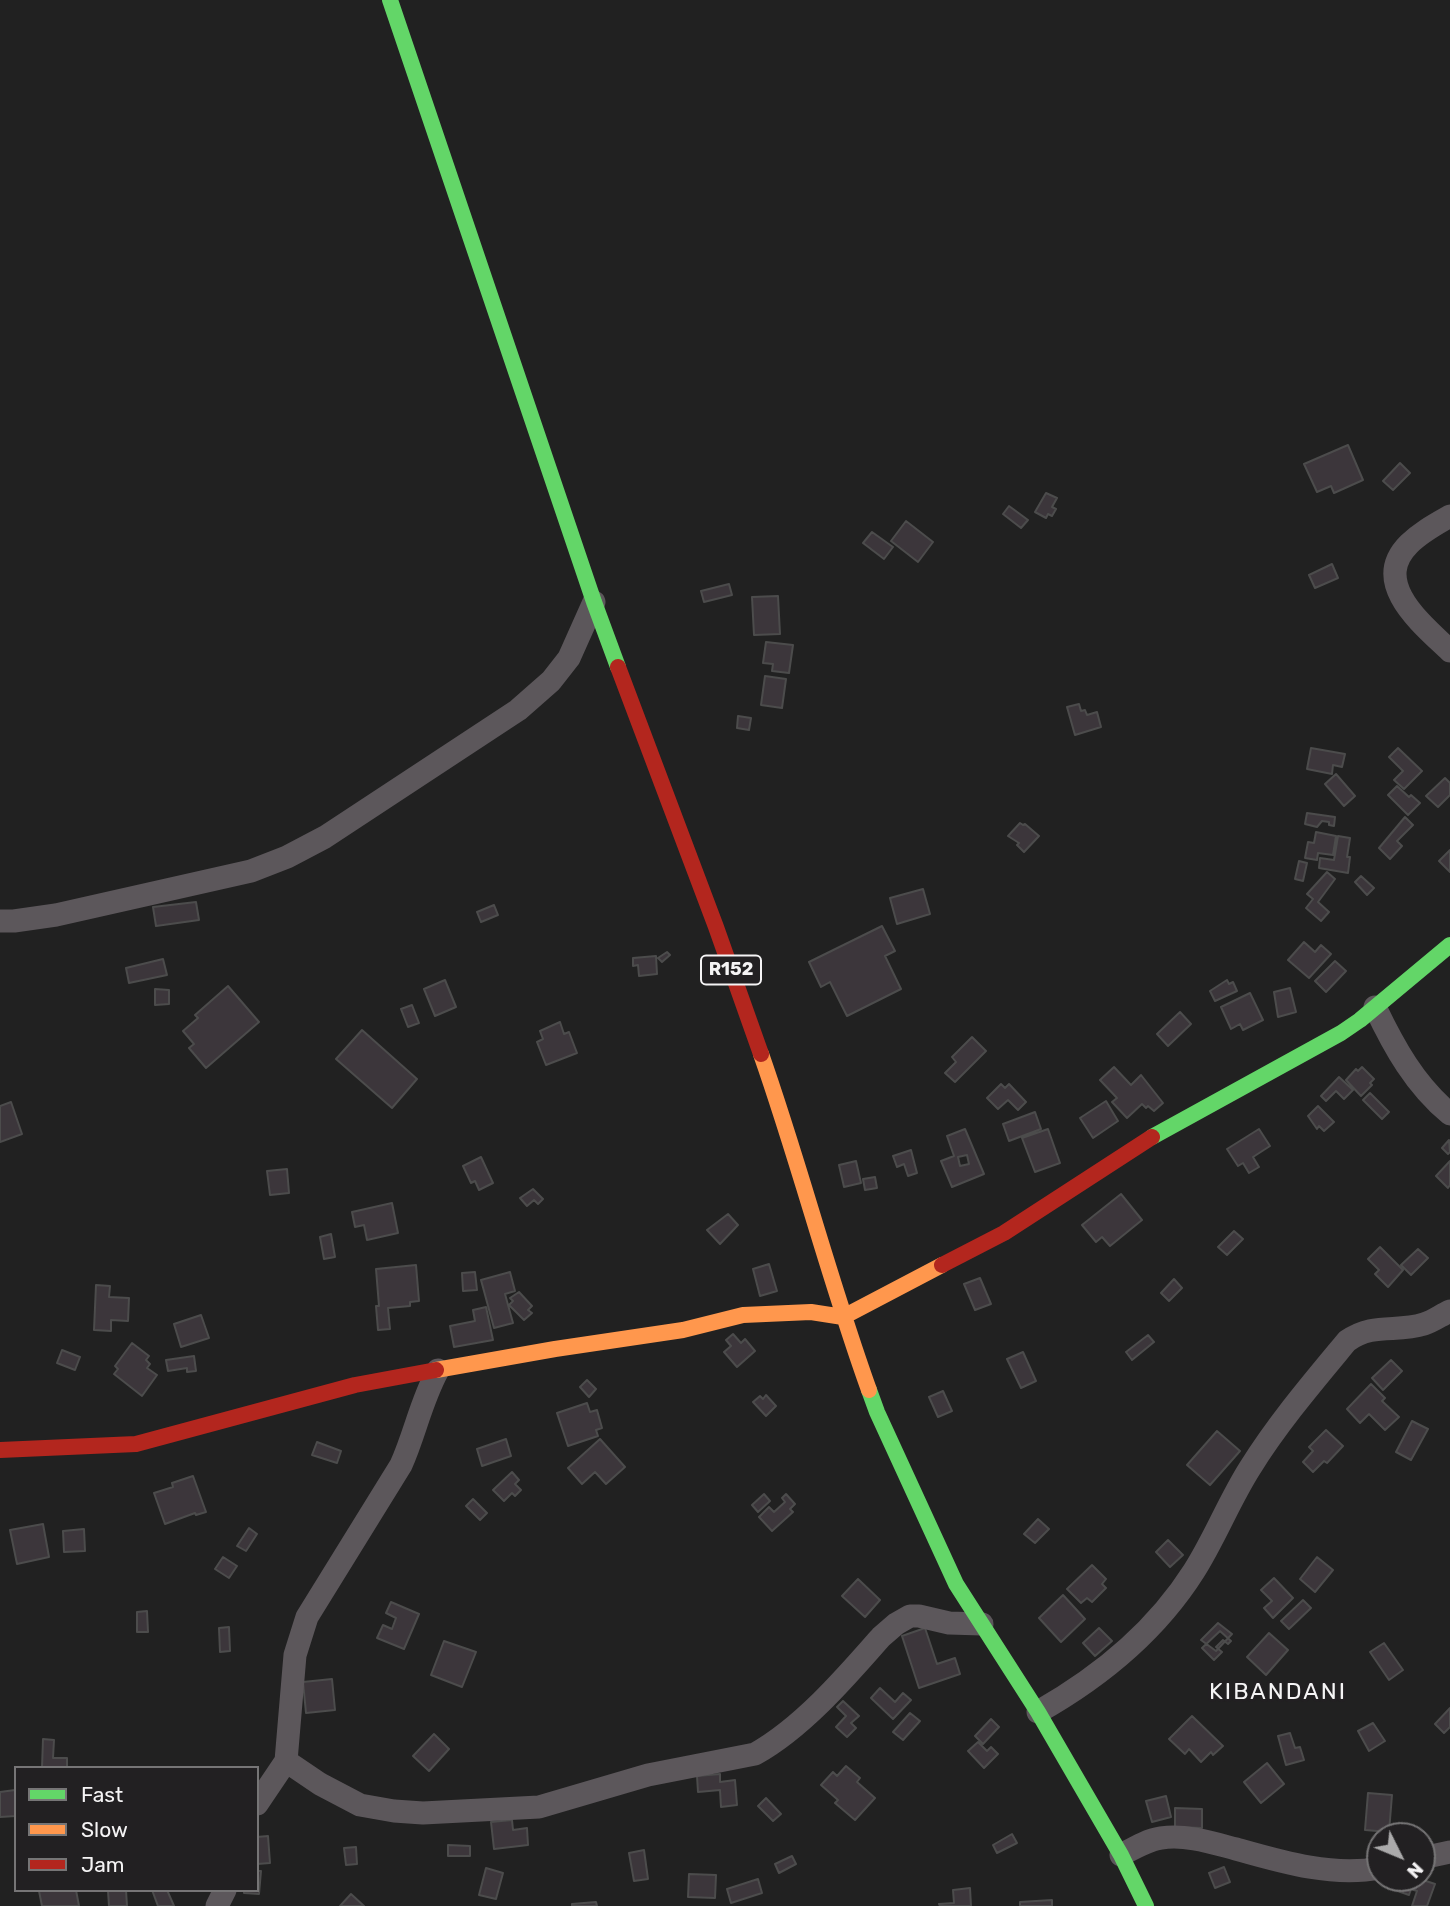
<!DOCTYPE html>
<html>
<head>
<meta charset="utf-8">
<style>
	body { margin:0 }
	#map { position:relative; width:1450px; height:1906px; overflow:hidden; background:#212121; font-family:Rubik,sans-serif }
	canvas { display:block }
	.legend { position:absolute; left:14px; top:1766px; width:245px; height:126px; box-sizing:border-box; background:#222022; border:2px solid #767576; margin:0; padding:9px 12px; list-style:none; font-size:21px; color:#f5f4f5 }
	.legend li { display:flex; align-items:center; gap:14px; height:35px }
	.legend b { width:35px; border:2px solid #767576 }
	.north { position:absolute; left:1366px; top:1822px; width:70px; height:70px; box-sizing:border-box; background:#222022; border:2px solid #767576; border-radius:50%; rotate:133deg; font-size:19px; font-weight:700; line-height:28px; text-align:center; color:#f5f4f5 }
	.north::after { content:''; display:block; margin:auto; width:24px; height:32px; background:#abaaab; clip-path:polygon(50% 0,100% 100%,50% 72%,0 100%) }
</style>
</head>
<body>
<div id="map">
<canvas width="1450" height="1906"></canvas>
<ul class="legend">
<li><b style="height:9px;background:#63d668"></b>Fast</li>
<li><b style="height:9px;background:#ff974d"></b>Slow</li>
<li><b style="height:9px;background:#b3261e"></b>Jam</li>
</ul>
<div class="north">N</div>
</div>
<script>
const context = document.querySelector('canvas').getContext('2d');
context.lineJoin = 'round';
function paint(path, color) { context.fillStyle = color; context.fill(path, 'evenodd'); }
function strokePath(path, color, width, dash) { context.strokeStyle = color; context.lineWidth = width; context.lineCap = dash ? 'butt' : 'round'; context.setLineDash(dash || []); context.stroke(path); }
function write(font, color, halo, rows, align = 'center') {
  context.font = font + ' Rubik,sans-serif'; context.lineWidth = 6; context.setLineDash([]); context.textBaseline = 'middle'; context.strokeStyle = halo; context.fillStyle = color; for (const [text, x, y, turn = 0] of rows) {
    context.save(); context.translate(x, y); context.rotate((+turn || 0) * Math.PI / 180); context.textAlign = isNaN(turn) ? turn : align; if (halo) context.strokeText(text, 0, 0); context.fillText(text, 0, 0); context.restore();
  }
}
const building = new Path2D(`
	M1348 445 1363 480 1334 493 1331 486 1317 492 1304 464Z
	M1400 463 1410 473 1393 490 1383 481Z
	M1046 493 1057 498 1052 507 1056 509 1052 516 1048 514 1046 518 1035 512Z
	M1009 506 1028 520 1021 528 1003 514Z
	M906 521 933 542 918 562 891 541Z
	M872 532 893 547 884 559 863 543Z
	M1332 564 1338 578 1315 588 1309 575Z
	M729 584 732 595 704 602 701 591Z
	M778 596 780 634 754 635 752 597Z
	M766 642 793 645 789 673 772 671 773 664 763 663Z
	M765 676 786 679 782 708 761 705Z
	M1079 704 1081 711 1085 710 1087 715 1097 712 1101 727 1075 735 1067 707Z
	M738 716 751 718 749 730 737 728Z
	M1311 748 1345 754 1342 767 1333 765 1332 774 1307 769Z
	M1398 748 1422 771 1404 789 1394 780 1403 771 1389 757Z
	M1336 774 1355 796 1344 806 1325 784Z
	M1445 778 1450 783V795L1438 807 1426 796Z
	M1397 786 1409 797 1411 795 1420 803 1408 815 1388 795Z
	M1307 813 1335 817 1334 826 1329 825V822L1322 821 1317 827 1305 824Z
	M1405 817 1413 825 1397 841 1402 846 1390 859 1379 848Z
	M1020 823 1023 825 1025 824 1039 836 1024 852 1017 845 1019 843 1008 836Z
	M1316 832 1336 836 1333 855 1318 853 1317 860 1305 858 1308 842 1314 843Z
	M1338 836 1350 838 1347 857H1350L1348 873 1319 868 1320 858 1334 860Z
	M1450 850V872L1439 861Z
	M1299 861 1307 863 1303 881 1295 879Z
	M1327 872 1335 879 1318 902 1329 912 1321 921 1306 908 1313 899 1307 894Z
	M1361 876 1374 888 1367 895 1355 882Z
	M923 889 930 914 897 924 890 898Z
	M196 902 199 920 156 926 153 907Z
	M494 905 498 915 481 922 477 912Z
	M882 926 895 951 885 956 901 989 847 1016 830 982 821 987 809 962Z
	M1304 942 1315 952 1321 945 1331 954 1309 978 1288 960Z
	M667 952 670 955 662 962 658 958Z
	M656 956 657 974 639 976 638 965 633 966V958Z
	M163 959 167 975 129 983 126 968Z
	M1335 961 1346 971 1326 992 1315 981Z
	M445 980 456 1007 435 1016 424 989Z
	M1227 980 1229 984 1233 982 1237 991 1215 1001 1210 991Z
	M228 986 259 1022 206 1068 189 1048 194 1044 183 1031 198 1018 195 1015Z
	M1290 988 1296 1012 1278 1017 1274 992Z
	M155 989 169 990V1004L155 1005Z
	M1250 993 1263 1020 1243 1030 1240 1024 1231 1029 1221 1007Z
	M412 1005 419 1023 408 1027 401 1009Z
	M1180 1012 1191 1024 1168 1046 1157 1034Z
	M560 1022 564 1034 569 1032 577 1053 546 1065 537 1042 543 1039 540 1031Z
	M362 1030 417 1079 392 1108 336 1059Z
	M972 1037 986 1051 955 1082 945 1073 956 1062 952 1057Z
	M1114 1067 1131 1085 1141 1075 1163 1103 1154 1111 1148 1106 1146 1108 1142 1104 1127 1118 1112 1102 1117 1098 1100 1080Z
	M1362 1067 1374 1079 1370 1083 1372 1085 1361 1096 1346 1080 1356 1069 1358 1071Z
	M1339 1077 1353 1090 1344 1099 1336 1091 1326 1101 1321 1096Z
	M1001 1084 1005 1088 1009 1084 1026 1102 1018 1110 1008 1100 998 1109 987 1098Z
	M1370 1093 1389 1112 1382 1119 1363 1100Z
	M1106 1101 1118 1121 1093 1138 1080 1118Z
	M11 1102 22 1134 0 1142V1106Z
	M1318 1106 1334 1122 1324 1131 1319 1126 1317 1129 1308 1116Z
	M1035 1112 1041 1129 1009 1141 1003 1124Z
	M965 1129 984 1174 952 1187 941 1161 954 1156 947 1136ZM967 1155 969 1164 960 1166 958 1157Z
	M1048 1129 1060 1163 1035 1172 1022 1138Z
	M1259 1129 1270 1146 1253 1157 1259 1167 1249 1173 1243 1163 1238 1166 1227 1149Z
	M1449 1140 1450 1152 1448 1154 1442 1148Z
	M911 1150 917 1173 908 1176 904 1164 897 1167 893 1156Z
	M481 1157 493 1183 479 1190 475 1181 471 1183 463 1166Z
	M856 1161 861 1183 844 1187 839 1165Z
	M1450 1161V1185L1448 1188 1436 1176Z
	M287 1169 289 1193 270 1195 267 1171Z
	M875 1177 877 1188 865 1190 863 1179Z
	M533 1189 543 1199 538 1204 534 1200 527 1206 520 1198Z
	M1121 1194 1142 1220 1110 1246 1102 1237 1096 1242 1082 1225Z
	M392 1203 398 1233 367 1240 364 1225 355 1227 352 1212Z
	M728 1214 738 1225 720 1244 707 1230Z
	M1234 1231 1243 1239 1227 1255 1218 1247Z
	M331 1234 335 1257 324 1259 320 1237Z
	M1380 1247 1403 1270 1388 1287 1375 1274 1379 1270 1368 1259Z
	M1418 1249 1428 1258 1411 1275 1401 1265Z
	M769 1264 777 1291 760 1296 753 1269Z
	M416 1265 419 1301 410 1302V1306L388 1308 390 1329 378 1330 376 1306H379L376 1269Z
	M475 1272 477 1290 463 1291 462 1273Z
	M510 1272 515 1291 505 1294 513 1323 494 1328 481 1280Z
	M980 1278 991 1304 975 1310 964 1284Z
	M1174 1279 1182 1288 1169 1301 1161 1293Z
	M96 1285 110 1286 109 1297 129 1298 128 1321 111 1320V1331L94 1330Z
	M519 1292 532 1306 528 1310 532 1313 524 1320 509 1305 513 1301 510 1298Z
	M486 1307 493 1340 454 1347 450 1326 475 1321 473 1310Z
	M201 1315 209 1338 181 1347 174 1324Z
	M733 1334 741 1343 745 1339 755 1351 737 1367 724 1352 731 1346 726 1340Z
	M1148 1335 1154 1342 1132 1360 1126 1352Z
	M132 1343 149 1356 146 1360 150 1364 147 1368 157 1375 142 1396 114 1374 118 1369 115 1366Z
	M62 1350 80 1357 75 1370 57 1363Z
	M1023 1352 1036 1381 1021 1388 1007 1359Z
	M194 1356 196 1371 187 1372V1368L168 1371 166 1360Z
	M1391 1360 1402 1371 1383 1390 1372 1378Z
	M587 1380 596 1389 589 1397 580 1387Z
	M1371 1384 1385 1398 1382 1401 1399 1417 1385 1430 1369 1414 1360 1423 1347 1409Z
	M943 1391 952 1411 938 1417 929 1397Z
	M766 1395 776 1406 766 1416 753 1402 760 1396 763 1399Z
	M587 1403 590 1412 597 1410 602 1428 596 1430 598 1436 568 1446 557 1413Z
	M1412 1421 1428 1429 1411 1460 1396 1452Z
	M1326 1430 1343 1446 1327 1463 1324 1461 1313 1472 1303 1462 1313 1451 1309 1447Z
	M1217 1431 1240 1451 1210 1485 1187 1465Z
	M506 1439 511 1456 482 1466 477 1449Z
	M600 1439 625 1467 606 1484 595 1472 582 1484 568 1468Z
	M317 1442 341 1451 337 1463 312 1455Z
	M512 1472 519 1480 515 1484 521 1490 515 1496 512 1493 504 1501 493 1490Z
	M193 1476 206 1512 196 1515 195 1513 165 1524 154 1493 173 1487 172 1483Z
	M764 1494 770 1501 758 1512 752 1505Z
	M786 1494 795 1504 790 1509 793 1512 772 1531 759 1517 769 1507 774 1512 785 1502 782 1498Z
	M473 1499 487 1513 480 1520 466 1506Z
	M1038 1519 1049 1529 1035 1543 1024 1534Z
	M43 1524 49 1557 17 1564 10 1530Z
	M249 1528 257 1534 246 1551 237 1546Z
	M84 1529 85 1551 64 1552 63 1531Z
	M1168 1540 1183 1555 1170 1567 1156 1552Z
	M223 1557 237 1566 229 1578 215 1569Z
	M1317 1557 1333 1570 1315 1592 1300 1579Z
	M1092 1565 1106 1579 1102 1584 1106 1588 1092 1602 1087 1598 1081 1603 1067 1589Z
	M1274 1578 1293 1598 1273 1618 1264 1608 1272 1601 1261 1590Z
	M858 1579 880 1600 865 1617 842 1596Z
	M1063 1595 1085 1619 1061 1642 1039 1618Z
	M1303 1600 1311 1608 1289 1629 1281 1621Z
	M391 1602 419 1614 404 1649 377 1638 383 1625 392 1629 396 1618 386 1613Z
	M147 1611 148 1632H137V1612Z
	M1218 1623 1232 1634 1216 1651 1201 1640Z
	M229 1627 230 1651 220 1652 219 1628Z
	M925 1628 937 1664 955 1658 960 1674 919 1688 902 1636Z
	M1099 1628 1112 1641 1095 1656 1083 1643Z
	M1220 1631 1231 1641 1228 1644 1223 1640 1216 1647 1222 1652 1214 1660 1202 1648Z
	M1269 1633 1288 1650 1266 1675 1247 1657Z
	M444 1641 476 1652 462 1687 431 1675Z
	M1384 1643 1403 1670 1389 1680 1370 1652Z
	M332 1679 335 1710 306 1713 303 1682Z
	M880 1688 895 1702 903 1693 911 1700 893 1719 871 1698Z
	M843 1701 859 1716 851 1723 856 1728 847 1737 836 1727 846 1716 837 1707Z
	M1450 1708V1727L1444 1733 1435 1724Z
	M910 1713 920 1721 903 1740 893 1732Z
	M1192 1716 1223 1746 1213 1755 1211 1752 1201 1762 1189 1749 1185 1754 1169 1739Z
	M991 1719 999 1727 983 1744 975 1736Z
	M1373 1723 1385 1741 1369 1751 1358 1731Z
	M1290 1733 1295 1748 1300 1747 1304 1760 1286 1765 1278 1736Z
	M434 1734 449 1749 429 1771 413 1756Z
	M43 1739 54 1740 53 1758H67V1768H42Z
	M978 1742 987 1751 991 1747 998 1754 984 1768 968 1751Z
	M1267 1763 1284 1784 1261 1803 1244 1782Z
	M846 1766 860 1778 857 1782 875 1798 855 1820 835 1803 838 1800 821 1785 833 1772 837 1776Z
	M720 1774V1782L735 1780 737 1805 721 1807 720 1790 698 1792 697 1776Z
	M15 1790 16 1816 0 1817V1792Z
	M1368 1793 1392 1795 1389 1832 1365 1830Z
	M1166 1796 1171 1817 1152 1822 1146 1801Z
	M766 1798 781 1814 773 1821 758 1806Z
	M1175 1808 1202 1809V1828L1175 1827Z
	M512 1820 513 1830 527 1828 528 1845 494 1849 491 1822Z
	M1012 1834 1017 1843 997 1853 993 1845Z
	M268 1836 270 1863 257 1864V1837Z
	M448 1845 470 1846V1856H448Z
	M356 1847 357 1864 346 1865 344 1848Z
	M644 1850 648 1879 634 1881 629 1853Z
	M792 1856 796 1864 779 1873 775 1864Z
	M1224 1867 1230 1882 1215 1888 1209 1873Z
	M486 1868 503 1873 496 1899 479 1895Z
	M257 1871H261L259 1894 244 1893V1890H257Z
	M689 1874 716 1875 715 1898 688 1897Z
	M1396 1878H1417L1435 1884 1427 1906H1412L1417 1891 1411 1889 1409 1895 1392 1889Z
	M758 1879 762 1893 731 1903 727 1889Z
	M970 1888 971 1906H940L939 1904 954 1903 953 1890Z
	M76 1890 79 1906H42L39 1891Z
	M126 1890 127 1906H109L108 1891Z
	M152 1890H167L174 1906H158Z
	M351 1894 364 1906H340Z
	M1052 1900V1906H1020V1902Z
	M596 1902 597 1906H572V1904Z`);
const street = new Path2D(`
	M1450 516C1436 524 1421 532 1409 544 1370 583 1422 624 1450 651
	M0 921H14L56 915 251 871 287 857 325 837 518 710 551 681 569 658 594 602
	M1375 1007C1394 1047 1415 1085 1450 1114
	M1038 1712C1100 1677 1156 1631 1194 1571 1215 1538 1229 1501 1250 1468 1278 1423 1313 1382 1347 1341 1374 1322 1396 1333 1424 1324 1434 1321 1441 1315 1450 1311
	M286 1761 320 1784 360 1805 394 1811 423 1813 539 1807 648 1775 755 1754C802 1728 846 1677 881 1637L896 1624 910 1616H919L949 1623 982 1624
	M257 1804 286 1761 295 1655 307 1617 401 1465C415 1434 421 1401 438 1370
	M1121 1855C1134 1848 1147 1840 1161 1838 1186 1834 1213 1843 1236 1849 1282 1862 1332 1877 1380 1868
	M1422 1858 1450 1852
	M217 1906 225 1890`);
const fast = new Path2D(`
	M390 0 594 602 618 667
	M1152 1137 1341 1033 1360 1020 1450 945
	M869 1390 877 1412 956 1584 1038 1712 1121 1855 1146 1906`);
const slow = new Path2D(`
	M761 1054C800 1165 829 1279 869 1390
	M436 1370 555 1349 683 1330 743 1315 811 1312 843 1317 942 1265`);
const jam = new Path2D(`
	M618 667 716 927 761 1054
	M942 1265 1004 1233 1152 1137
	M0 1450 136 1444 355 1385 436 1370`);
const shields = [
	[731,970,60]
];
const shieldNames = [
	["R152",731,970]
];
const quarterNames = [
	["KIBANDANI",1278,1692]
];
paint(building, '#3c363b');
strokePath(building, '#4c4c4c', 2);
strokePath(street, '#5c575b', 23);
strokePath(fast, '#63d668', 16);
strokePath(slow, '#ff974d', 16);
strokePath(jam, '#b3261e', 16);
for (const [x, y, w] of shields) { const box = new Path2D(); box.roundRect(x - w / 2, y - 14.5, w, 29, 5); context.fillStyle = '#222022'; context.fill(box); strokePath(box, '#f5f4f5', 2); }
write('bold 18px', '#f5f4f5', null, shieldNames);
context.letterSpacing = '2px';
write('23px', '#f5f4f5', '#222022', quarterNames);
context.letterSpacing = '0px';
</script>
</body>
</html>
